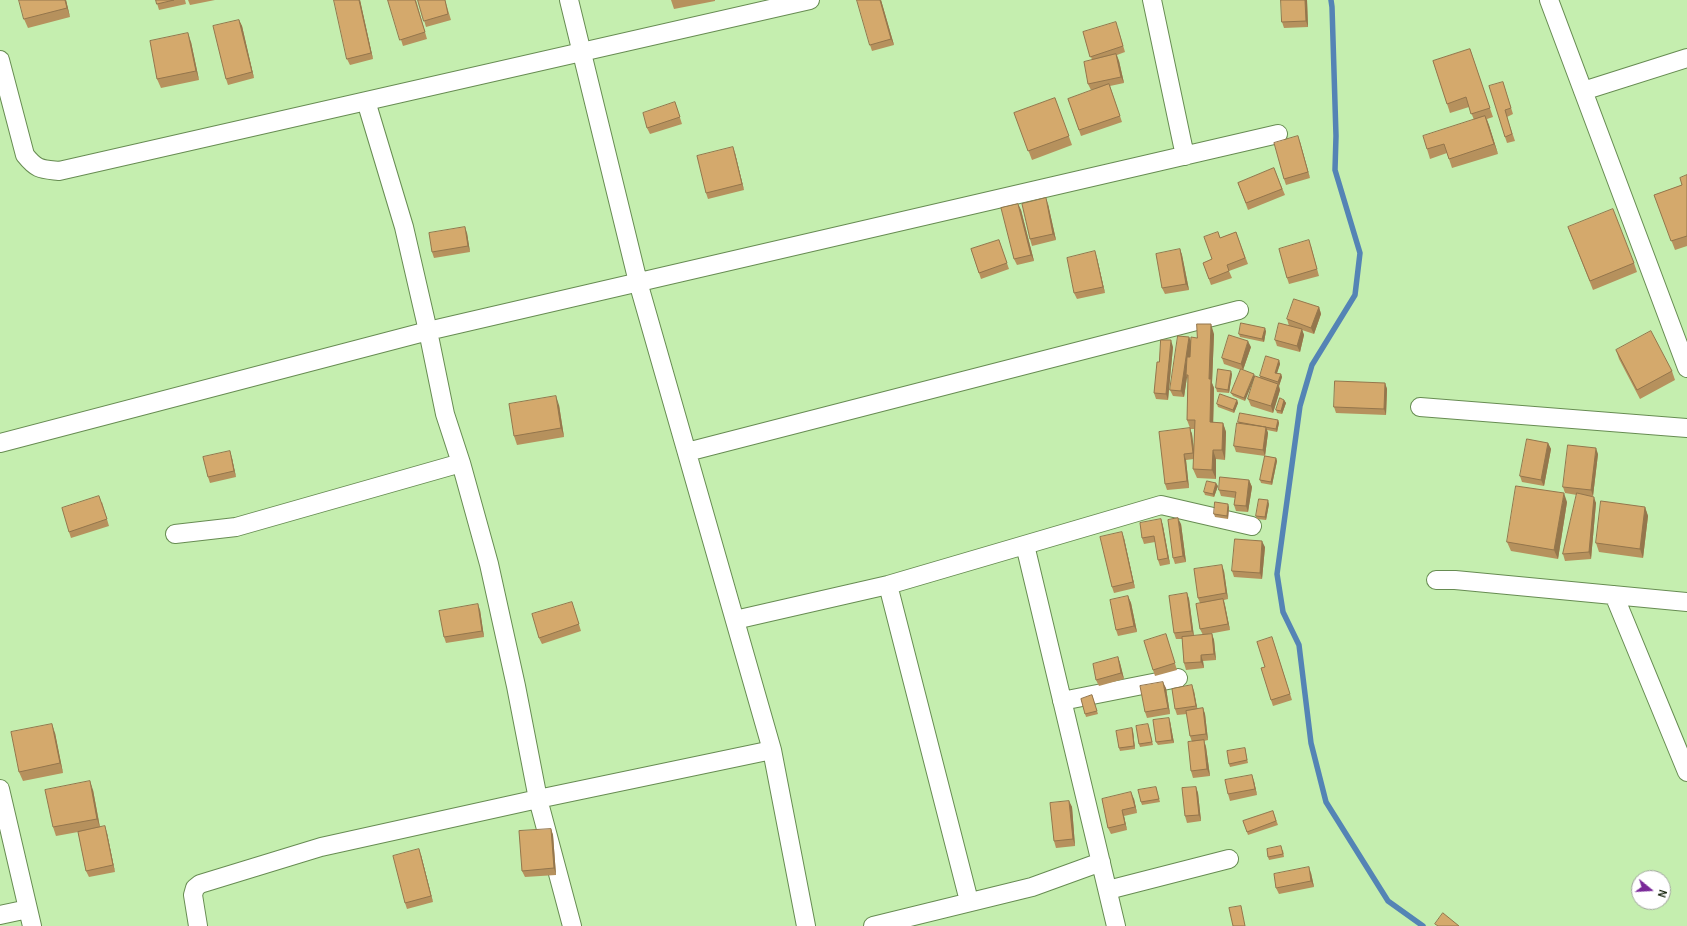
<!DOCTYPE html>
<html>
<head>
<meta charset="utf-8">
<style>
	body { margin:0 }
	#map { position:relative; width:1687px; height:926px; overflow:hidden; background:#c5eeaf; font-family:Karla,sans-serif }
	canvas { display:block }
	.north { position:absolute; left:1631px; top:870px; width:40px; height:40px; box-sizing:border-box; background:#fff; border:1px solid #a1a79d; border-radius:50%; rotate:108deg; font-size:11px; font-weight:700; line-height:16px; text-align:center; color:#14230b }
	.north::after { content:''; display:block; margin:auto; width:14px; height:18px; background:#792898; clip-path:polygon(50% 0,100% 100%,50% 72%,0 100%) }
</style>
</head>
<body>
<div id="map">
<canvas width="1687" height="926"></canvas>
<div class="north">N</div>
</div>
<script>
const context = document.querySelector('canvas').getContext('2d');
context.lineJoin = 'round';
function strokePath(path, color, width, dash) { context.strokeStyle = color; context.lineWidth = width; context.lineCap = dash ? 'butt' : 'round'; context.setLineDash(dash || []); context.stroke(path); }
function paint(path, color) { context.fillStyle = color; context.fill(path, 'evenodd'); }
const stream = new Path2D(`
	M1331 0 1332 7 1336 136 1335 170 1360 253 1355 295 1312 365 1300 406 1277 574 1283 612 1299 645 1311 743 1326 802 1388 901 1423 926`);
const street = new Path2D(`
	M569 0 638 282 772 750 806 926
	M1152 0 1185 156
	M1549 0 1687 368
	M0 60 25 155C37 170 41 169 59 171L810 0
	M1583 91 1687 58
	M366 101 404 227 428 331 445 414 461 463 489 564 516 686 538 799 572 926
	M1420 407 1687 428
	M0 443 428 331 1278 134
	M687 452 1239 310
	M175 534 236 527 461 463
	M1025 545 1116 926
	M1436 580H1455L1687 602
	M888 585 969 901
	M1614 595 1687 772
	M735 620 888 585 1161 505 1252 526
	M1062 701 1178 678
	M0 789 32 926
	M1108 890 1229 859
	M0 915 28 909
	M198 926 193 895 195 888 200 884 321 847 538 799 772 750
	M873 926 1032 887 1101 862`);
const wall = new Path2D(`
	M66 0 70 17 28 28 24 19Z
	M156 0H185L186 4 159 10Z
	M188 0H215L190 5Z
	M360 0 373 59 350 65 347 59Z
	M388 0H416L427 39 403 46Z
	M418 0H445L451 20 426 27Z
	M671 0H715V1L674 9Z
	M881 0 894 45 872 51 870 45Z
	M1307 0 1308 27 1284 28 1282 22Z
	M239 20 242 26 254 78 228 85 226 79Z
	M1118 28 1125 52 1117 55 1119 61 1124 83 1110 86 1122 122 1081 136 1068 99 1097 89 1091 90 1088 84 1092 60 1083 32Z
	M191 42 199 80 161 88 157 79Z
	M1470 49 1493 117 1487 119 1498 154 1452 168 1447 153 1430 159 1427 149 1474 120 1469 107 1450 113 1433 61Z
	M1503 82 1513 114 1507 117 1515 141 1507 143 1505 137Z
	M1055 98 1072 145 1032 160 1014 113Z
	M675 102 682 124 650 134 647 128Z
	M1300 142 1310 178 1286 185 1284 179Z
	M735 153 744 190 708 199 706 193Z
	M1274 168 1285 195 1248 210 1238 183Z
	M1687 175V246L1675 250 1654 195 1682 185Z
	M1018 204 1021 210 1034 261 1017 265 1014 259Z
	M1048 204 1056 240 1032 246 1030 239Z
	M1568 227 1634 263 1637 272 1593 290Z
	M1236 232 1248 264 1229 271 1232 278 1211 285 1203 263 1212 259 1220 238Z
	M467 233 470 252 434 258 432 252Z
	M999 240 1009 269 981 279 971 249Z
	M1311 246 1319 276 1289 284 1287 278Z
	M1180 249 1182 255 1189 290 1165 294 1162 288Z
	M1097 258 1105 293 1077 299 1074 293Z
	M1319 307 1321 314 1314 334 1302 330 1304 335 1300 352 1277 346 1275 340 1289 326 1287 319Z
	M1266 331 1264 342 1240 337 1239 334Z
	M1214 334 1212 383 1214 388 1213 422 1223 423 1226 432 1225 460 1216 459V479L1197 478 1193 469 1194 459 1186 460 1189 488 1167 490 1165 484 1190 428 1187 420 1188 380 1187 377 1184 397 1173 396 1170 390 1189 337 1191 341 1197 338ZM1190 429H1194V450L1192 434Z
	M1173 347 1168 400 1156 399 1154 393 1159 362Z
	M1251 347 1243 370 1245 401 1233 396 1231 393 1241 370 1224 364 1222 358Z
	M1616 350 1672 371 1675 380 1640 399 1619 359Z
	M1279 360 1280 364 1277 373 1281 374 1282 377 1279 386V385L1280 390 1273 413 1251 406 1248 399 1260 378V376Z
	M1232 374 1229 393 1217 392 1216 388Z
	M1385 383 1387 389 1386 415 1336 413 1334 407Z
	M1237 400 1238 403 1234 413 1218 407 1217 404Z
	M1284 400 1286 403 1282 414 1277 413 1276 410Z
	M559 405 564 437 517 445 514 436Z
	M1278 420 1279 423 1277 432 1267 430 1268 433 1265 456 1276 458 1277 461 1272 485 1261 483 1260 480 1265 456 1236 452 1234 446 1239 423 1238 422Z
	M1548 443 1551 449 1544 486 1522 482 1520 476Z
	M1598 454 1593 496H1590L1596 503 1591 559 1565 561 1563 554 1577 495 1565 493 1563 487Z
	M232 458 236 477 210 483 208 477Z
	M1249 480 1252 487 1248 512 1236 511 1234 505 1235 498 1221 496 1219 490Z
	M1218 486 1214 497 1205 495 1204 492Z
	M102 502 109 526 71 538 69 532Z
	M1567 502 1558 559 1511 551 1507 542Z
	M1269 504 1266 520 1257 519 1256 516Z
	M1229 507 1228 519 1215 517 1214 514Z
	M1645 507 1648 516 1643 558 1599 552 1596 543Z
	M1161 519 1163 526 1170 564 1160 566 1158 560 1155 542 1144 544 1142 538Z
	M1181 524 1186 562 1175 564 1173 558Z
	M1124 538 1135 588 1114 593 1112 587Z
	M1265 547 1262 579 1234 577 1232 571Z
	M1224 571 1228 599 1224 600 1230 630 1203 635 1212 634 1214 640 1216 660 1203 661 1204 668 1186 670 1184 663 1182 639H1176L1174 633 1187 593 1189 599 1194 636 1203 635 1200 629V603L1198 598Z
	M1128 596 1131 603 1137 632 1118 636 1116 630Z
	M574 608 581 631 542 644 539 638Z
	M480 610 484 637 446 643 444 637Z
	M1166 634 1177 670 1155 676 1153 670Z
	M1274 643 1292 700 1273 706 1271 700 1265 667Z
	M1118 657 1120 663 1124 679 1099 686 1096 680Z
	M1166 688 1170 714 1147 718 1145 712Z
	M1194 691 1197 709 1203 708 1205 714 1208 740 1204 741 1206 747 1210 776 1193 778 1191 771 1192 742 1190 736 1187 714 1177 715 1175 709Z
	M1092 695 1098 714 1086 717 1081 699Z
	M1170 721 1174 743 1158 745 1156 742Z
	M1149 727 1153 745 1140 747 1139 744Z
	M1132 728 1133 731 1135 749 1120 751 1119 748Z
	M55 733 63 773 23 781 19 772Z
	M1245 748 1248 763 1230 767 1229 764Z
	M1254 781 1257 795 1230 801 1228 794Z
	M1156 787 1160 802 1142 805 1141 802Z
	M1196 787 1198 793 1201 821 1187 823 1185 816Z
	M93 790 100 827 107 833 115 872 89 877 86 871 78 832 56 836 53 827Z
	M1102 799H1134L1137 813 1124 816 1127 830 1111 834 1108 828Z
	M1069 801 1072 807 1075 846 1056 848 1054 841Z
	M1273 811 1278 825 1248 835 1243 821Z
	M551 829 553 835 556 875 525 877 522 871Z
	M1283 850 1284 857 1269 860 1268 857Z
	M421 855 433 902 407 909 405 903Z
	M1311 873 1314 887 1279 894 1276 888Z`);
const shadedWall = new Path2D(`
	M65 0H66L70 17 67 8Z
	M359 0H360L373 59 371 53Z
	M880 0H881L894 45 891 39Z
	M1305 0H1307L1308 27 1306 21Z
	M239 20 242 26 254 78 252 72Z
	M188 33 191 42 199 80 196 71Z
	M1116 54 1119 61 1124 83 1121 77Z
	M1485 116 1489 125 1498 154 1494 144Z
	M1298 136 1300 142 1310 178 1308 172Z
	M733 147 735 153 744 190 742 184Z
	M1046 198 1048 204 1056 240 1053 234Z
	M1018 204 1021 210 1034 261 1031 255Z
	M465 227 467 233 470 252 468 246Z
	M1180 249 1182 255 1189 290 1186 284Z
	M1095 251 1097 258 1105 293 1103 287Z
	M1319 307 1321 314 1314 334 1311 328Z
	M1211 324 1214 334 1212 383 1214 388 1213 431 1210 422 1209 379Z
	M1265 328 1266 331 1264 342 1262 339Z
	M1302 329 1304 335 1300 352 1297 346Z
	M1189 337 1192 344 1187 375H1186L1187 377 1184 397 1181 391Z
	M1171 340 1173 347 1168 400 1166 394Z
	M1248 341 1251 347 1243 370 1241 364Z
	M1279 360 1280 364 1276 376 1275 373Z
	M1231 371 1232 374 1229 393 1228 390Z
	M1254 374 1255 377 1245 401 1244 398Z
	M1281 374 1282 377 1279 386 1278 382Z
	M1385 383 1387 389 1386 415 1384 409Z
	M1278 384 1280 390 1273 413 1271 406Z
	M556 396 559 405 564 437 561 428Z
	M1237 400 1238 403 1234 413 1233 410Z
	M1284 400 1286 403 1282 414 1281 411Z
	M1278 420 1279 423 1277 432 1276 429Z
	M1223 423 1226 432 1225 460 1222 450Z
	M1266 427 1268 433 1265 456 1263 450Z
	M1190 428 1192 434 1195 459 1193 453Z
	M1548 443 1551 449 1544 486 1541 480Z
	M1596 448 1598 454 1593 496 1591 490Z
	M1213 450 1216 459V479L1212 470Z
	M230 451 232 458 236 477 234 471Z
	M1184 454 1186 460 1189 488 1187 481Z
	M1276 458 1277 461 1272 485 1271 482Z
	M1249 480 1252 487 1248 512 1246 506Z
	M1216 483 1218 486 1214 497 1213 494Z
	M1564 493 1567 502 1558 559 1554 550Z
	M1594 497 1596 503 1591 559 1589 552Z
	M1268 500 1269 504 1266 520 1265 517Z
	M1228 504 1229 507 1228 519 1227 516Z
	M1645 507 1648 516 1643 558 1640 549Z
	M1178 518 1181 524 1186 562 1183 556Z
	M1161 519 1163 526 1170 564 1168 558Z
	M1122 532 1124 538 1135 588 1133 582Z
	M1262 541 1265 547 1262 579 1260 573Z
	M1222 565 1224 571 1228 599 1226 593Z
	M1187 593 1189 599 1194 637 1192 631Z
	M1128 596 1131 603 1137 632 1134 626Z
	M1223 599 1225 605 1230 630 1228 624Z
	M478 604 480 610 484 637 482 631Z
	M1212 634 1214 640 1216 660 1214 654Z
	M1201 655 1203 661 1204 668 1201 662Z
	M1118 657 1120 663 1124 679 1121 673Z
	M1163 682 1166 688 1170 714 1168 708Z
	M1192 685 1194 691 1198 712 1196 706Z
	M1203 708 1205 714 1208 740 1206 734Z
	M1169 718 1170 721 1174 743 1172 740Z
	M52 724 55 733 63 773 60 763Z
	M1132 728 1133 731 1135 749 1134 746Z
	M1204 740 1206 747 1210 776 1207 769Z
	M1252 775 1254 781 1257 795 1255 789Z
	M90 781 93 790 100 828 97 819Z
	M1196 787 1198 793 1201 821 1199 815Z
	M1131 792 1134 799 1137 813 1135 807Z
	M1069 801 1072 807 1075 846 1073 839Z
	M1122 810 1124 816 1127 830 1125 824Z
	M105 826 107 833 115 872 113 865Z
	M551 829 553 835 556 875 554 868Z
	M419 849 421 855 433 902 431 896Z
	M1309 867 1311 873 1314 887 1311 881Z`);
const building = new Path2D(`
	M19 0H65L67 8 24 19Z
	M156 0H174L157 4Z
	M334 0H359L371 53 347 59Z
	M388 0H415L425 32 400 40Z
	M418 0H445L448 14 424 21Z
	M857 0H880L891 39 870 45Z
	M1281 0H1305L1306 21 1282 22Z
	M239 20 252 72 226 79 213 26Z
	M1116 22 1123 46 1090 57 1083 32Z
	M188 33 196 71 157 79 150 41Z
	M1470 49 1490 108 1471 114 1466 97 1447 104 1433 61Z
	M1116 54 1121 77 1088 84 1084 62Z
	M1503 82 1511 108 1505 110 1512 134 1505 137 1489 86Z
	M1109 84 1120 116 1079 130 1068 99Z
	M1055 98 1069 136 1028 151 1014 113Z
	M675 102 680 117 647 128 643 113Z
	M1485 116 1494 144 1449 159 1444 144 1427 149 1423 136Z
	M1298 136 1308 172 1284 179 1274 143Z
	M733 147 742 184 706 193 697 156Z
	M1274 168 1282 189 1246 203 1238 183Z
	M1687 175V236L1671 241 1654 195 1682 185 1680 178Z
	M1046 198 1053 234 1030 239 1022 204Z
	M1018 204 1031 255 1014 259 1001 208Z
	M1613 209 1634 263 1590 281 1568 227Z
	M465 227 468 246 432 252 429 233Z
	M1218 232 1220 238 1236 232 1245 258 1227 265 1229 271 1209 279 1203 263 1212 259 1204 237Z
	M999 240 1007 263 979 273 971 249Z
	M1309 240 1317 269 1287 278 1279 249Z
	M1180 249 1186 284 1162 288 1156 254Z
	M1095 251 1103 287 1074 293 1067 258Z
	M1294 299 1319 307 1311 328 1287 319Z
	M1241 323 1265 328 1262 339 1239 334Z
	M1279 323 1302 329 1297 346 1275 340Z
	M1197 324H1211L1209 379H1211L1210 422 1223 423 1222 450H1213L1212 470 1193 469 1195 420H1187L1188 375H1186L1187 357H1190L1191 337 1197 338Z
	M1651 331 1672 371 1637 390 1616 350Z
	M1229 335 1248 341 1241 364 1222 358Z
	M1178 336 1189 337 1181 391 1170 390Z
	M1161 340H1171L1166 394 1154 393 1157 362H1159Z
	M1266 356 1279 360 1275 373 1281 374 1278 382 1260 376Z
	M1218 369 1231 371 1228 390 1216 388Z
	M1241 369 1254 374 1244 398 1231 393Z
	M1255 376 1278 384 1271 406 1248 399Z
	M1335 381 1385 383 1384 409 1334 407Z
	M1220 394 1237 400 1233 410 1217 404Z
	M556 396 561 428 514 436 509 404Z
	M1280 398 1284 400 1281 411 1276 410Z
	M1240 413 1278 420 1276 429 1238 422Z
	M1237 423 1266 427 1263 450 1234 446Z
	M1190 428 1193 453 1184 454 1187 481 1165 484 1159 432Z
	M1527 439 1548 443 1541 480 1520 476Z
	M1568 445 1596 448 1591 490 1563 487Z
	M230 451 234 471 208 477 203 457Z
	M1265 456 1276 458 1271 482 1260 480Z
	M1220 477 1249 480 1246 506 1234 505 1236 492 1219 490Z
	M1207 481 1216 483 1213 494 1204 492Z
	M1516 486 1564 493 1554 550 1507 542Z
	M1577 493 1594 497 1589 552 1563 554Z
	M99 496 107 519 69 532 62 508Z
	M1259 499 1268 500 1265 517 1256 516Z
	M1601 501 1645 507 1640 549 1596 543Z
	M1215 502 1228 504 1227 516 1214 514Z
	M1178 518 1183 556 1173 558 1168 520Z
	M1161 519 1168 558 1158 560 1154 536 1142 538 1140 523Z
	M1122 532 1133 582 1112 587 1100 537Z
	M1235 539 1262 541 1260 573 1232 571Z
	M1222 565 1226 593 1198 598 1194 569Z
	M1187 593 1192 631 1174 633 1169 596Z
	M1128 596 1134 626 1116 630 1110 600Z
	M1223 599 1228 624 1200 629 1196 604Z
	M572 602 579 624 539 638 532 614Z
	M478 604 482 631 444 637 439 611Z
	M1166 634 1175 663 1153 670 1144 641Z
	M1212 634 1214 654 1201 655V662L1184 663 1182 637Z
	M1272 637 1290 694 1271 700 1261 668 1265 667 1257 642Z
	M1118 657 1121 673 1096 680 1093 664Z
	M1163 682 1168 708 1145 712 1140 686Z
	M1192 685 1196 706 1175 709 1172 689Z
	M1092 695 1097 711 1085 714 1081 699Z
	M1203 708 1206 734 1190 736 1186 711Z
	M1169 718 1172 740 1156 742 1153 720Z
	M52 724 60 763 19 772 11 732Z
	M1148 724 1152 742 1139 744 1136 726Z
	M1132 728 1134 746 1119 748 1116 731Z
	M1204 740 1207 769 1191 771 1188 742Z
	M1245 748 1247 760 1229 764 1227 751Z
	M1252 775 1255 789 1228 794 1225 780Z
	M90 781 97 819 53 827 45 790Z
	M1156 787 1159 799 1141 802 1138 790Z
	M1196 787 1199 815 1185 816 1182 788Z
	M1131 792 1135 807 1122 810 1125 824 1108 828 1102 799Z
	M1069 801 1073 839 1054 841 1050 803Z
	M1273 811 1276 821 1247 832 1243 821Z
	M105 826 113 865 86 871 78 832Z
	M551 829 554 868 522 871 519 831Z
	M1281 846 1283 854 1268 857 1267 849Z
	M419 849 431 896 405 903 393 856Z
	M1309 867 1311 881 1276 888 1274 874Z
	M1241 906 1245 926H1233L1229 908Z
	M1443 913 1459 926H1438L1435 924Z`);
strokePath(stream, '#5484b5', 5.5);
strokePath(street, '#678c52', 20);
strokePath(street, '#fff', 18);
paint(wall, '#b6915d');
paint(shadedWall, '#94764c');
paint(building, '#d4a96c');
strokePath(building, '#94764c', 1);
</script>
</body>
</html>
